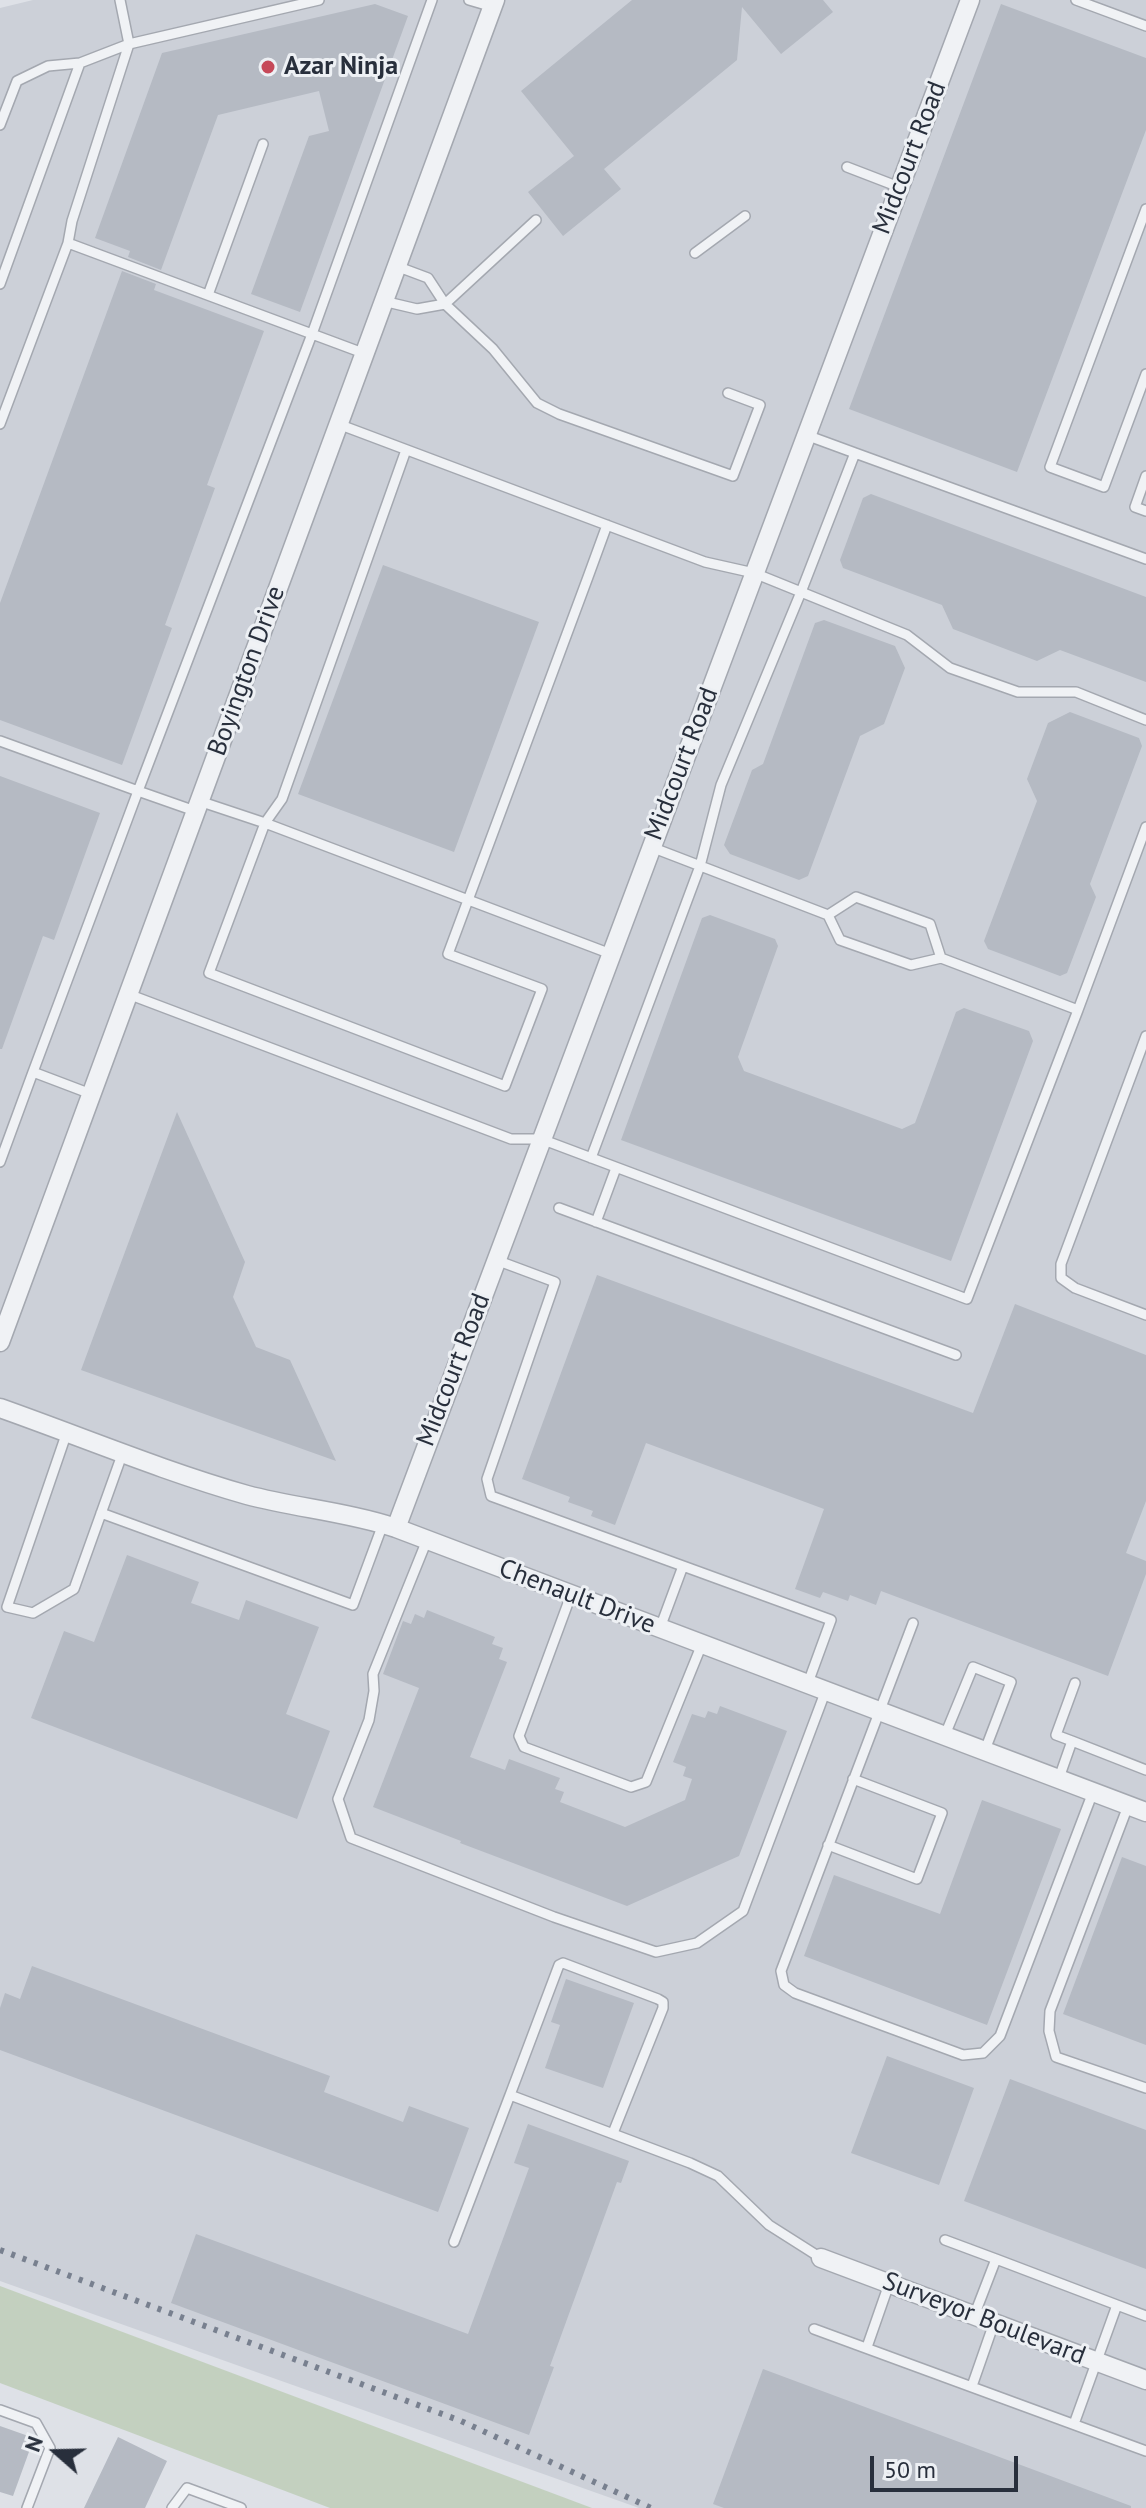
<!DOCTYPE html>
<html>
<head>
<meta charset="utf-8">
<style>
	body { margin:0 }
	#map { position:relative; width:1146px; height:2508px; overflow:hidden; background:#dee1e7; font-family:"PT Sans",sans-serif }
	canvas { display:block }
	.north { position:absolute; left:16px; top:2412px; width:80px; height:80px; -webkit-text-stroke:6px #edf0f4; paint-order:stroke; rotate:290deg; font-size:22px; font-weight:700; line-height:32px; text-align:center; color:#282f3c }
	.north::after { content:''; display:block; margin:auto; width:28px; height:36px; background:#282f3c; clip-path:polygon(50% 0,100% 100%,50% 72%,0 100%) }
	.scale { position:absolute; left:870px; top:2456px; width:148px; height:36px; box-sizing:border-box; border:4px solid #282f3c; border-top:0; padding-left:10px; font-size:24px; line-height:28px; white-space:nowrap; color:#282f3c; -webkit-text-stroke:6px #edf0f4; paint-order:stroke }
</style>
</head>
<body>
<div id="map">
<canvas width="1146" height="2508"></canvas>
<div class="north">N</div>
<div class="scale">50 m</div>
</div>
<script>
const context = document.querySelector('canvas').getContext('2d');
context.lineJoin = 'round';
function paint(path, color) { context.fillStyle = color; context.fill(path, 'evenodd'); }
function strokePath(path, color, width, dash) { context.strokeStyle = color; context.lineWidth = width; context.lineCap = dash ? 'butt' : 'round'; context.setLineDash(dash || []); context.stroke(path); }
function write(font, color, halo, rows, align = 'center') {
  context.font = font + ' "PT Sans",sans-serif'; context.lineWidth = 6; context.setLineDash([]); context.textBaseline = 'middle'; context.strokeStyle = halo; context.fillStyle = color; for (const [text, x, y, turn = 0] of rows) {
    context.save(); context.translate(x, y); context.rotate((+turn || 0) * Math.PI / 180); context.textAlign = isNaN(turn) ? turn : align; if (halo) context.strokeText(text, 0, 0); context.fillText(text, 0, 0); context.restore();
  }
}
const built = new Path2D(`
	M33 0H1146V2508H639L0 2281V8Z`);
const green = new Path2D(`
	M0 2286 592 2508H330L0 2383Z`);
const building = new Path2D(`
	M632 0H823L833 12 781 54 742 7 737 60 604 169 621 189 563 236 528 192 574 156 521 91Z
	M375 4 408 16 300 312 251 294 309 136 329 131 319 91 218 115 161 270 128 257 130 251 95 238 162 53Z
	M1001 4 1146 58V130L1017 472 849 409Z
	M122 271 156 284 154 290 264 331 207 485 215 488 165 625 172 628 122 765 0 720V603Z
	M871 494 1146 597V682L1060 650 1037 661 953 629 942 605 843 568 840 560 863 498Z
	M383 565 539 622 454 852 298 794Z
	M824 620 895 646 905 668 884 724 860 736 808 876 799 880 730 854 724 845 752 770 763 764 815 623Z
	M1070 712 1139 738 1142 746 1090 884 1096 897 1067 973 1060 976 988 949 984 941 1037 801 1027 779 1048 723Z
	M0 776 100 813 54 940 43 936 2 1049H0Z
	M710 915 775 939 778 946 738 1057 744 1071 902 1129 915 1123 956 1012 964 1008 1029 1031 1033 1041 951 1261 621 1140 702 918Z
	M177 1112 245 1262 233 1297 256 1347 290 1360 336 1461 81 1370Z
	M597 1275 973 1413 1015 1304 1146 1355V1501L1126 1553 1146 1561V1574L1108 1676 881 1591 876 1605 850 1595 848 1601 823 1592 820 1598 795 1589 824 1509 646 1443 615 1525 591 1516 593 1511 568 1502 570 1497 522 1479Z
	M127 1555 199 1582 191 1603 239 1620 246 1600 319 1627 286 1714 330 1731 297 1819 31 1718 64 1631 94 1642Z
	M427 1610 495 1637 492 1644 503 1648 499 1659 507 1662 470 1757 505 1770 509 1759 560 1778 555 1789 564 1792 560 1802 625 1827 685 1800 692 1779 683 1776 686 1767 673 1762 692 1714 705 1718 708 1711 717 1714 720 1706 787 1731 739 1856 627 1906 460 1843 461 1841 373 1807 419 1688 383 1674 403 1621 411 1624 415 1614 424 1618Z
	M982 1800 1061 1829 987 2025 804 1956 834 1875 940 1914Z
	M1122 1857 1146 1866V2045L1063 2014Z
	M32 1966 330 2076 324 2092 403 2122 409 2106 469 2128 438 2212 0 2050V2008L5 1993 20 1999Z
	M566 1979 634 2003 603 2088 545 2068 560 2025 551 2022Z
	M887 2056 974 2088 939 2185 851 2153Z
	M1010 2079 1146 2130V2269L964 2201Z
	M528 2124 629 2161 621 2183 617 2182 550 2366 554 2367 529 2435 171 2303 196 2234 468 2334 529 2168 514 2163Z
	M763 2369 1131 2506V2508H724L713 2504Z
	M0 2426 34 2438 13 2496 0 2492Z
	M118 2437 167 2461 145 2508H84Z`);
const service = new Path2D(`
	M120 0 129 44 319 0
	M469 0 493 7
	M1076 0 1146 26
	M0 125 17 81 48 66 80 63
	M847 167 899 187
	M1146 209 1050 467 1104 487 1146 374
	M68 243 72 221 129 44
	M695 253 745 216
	M396 266 428 278 445 304 493 349 537 403 559 414 733 476 760 405 728 393
	M0 284 80 63 129 44
	M208 295 263 144
	M383 301 417 309 445 304 536 220
	M363 353 312 334 432 0
	M0 424 68 243 312 334 138 791 195 811
	M338 424 705 562 754 573 801 592 721 785 700 866 591 1158
	M806 435 855 453 801 592 907 635 950 668 1018 692H1076L1146 720
	M855 453 1146 559
	M1146 476 1135 507 1146 511
	M607 525 588 577 448 954 542 989 505 1086 209 973 265 823 611 954
	M0 741 138 791 33 1072 91 1094
	M199 801 265 823 282 799 406 450
	M828 915 856 897 930 924 941 958
	M128 994 511 1139H541L967 1299 1078 1010 941 958 911 965 840 940 828 915 651 847
	M1078 1010 1146 827
	M1146 1036 1061 1264V1278L1075 1288 1146 1315
	M0 1162 33 1072
	M559 1208 956 1355
	M596 1222 616 1168
	M496 1260 555 1282 487 1479 491 1496 831 1620 808 1683
	M67 1432 7 1607 33 1613 74 1589 123 1452
	M101 1513 353 1605 383 1524
	M427 1540 373 1674 374 1691 369 1720 338 1799 351 1838 554 1917 656 1952 697 1943 743 1911 826 1690
	M571 1595 519 1736 524 1747 631 1787 646 1782 702 1644
	M913 1623 781 1971 784 1985 795 1993 963 2055 983 2053 1000 2036 1093 1792
	M660 1628 683 1566
	M945 1735 973 1667 1011 1682 985 1750
	M1072 1741 1146 1770
	M1059 1778 1072 1741 1056 1735 1075 1683
	M1128 1806 1050 2011 1049 2031 1056 2057 1146 2088
	M828 1845 917 1879 942 1813 853 1779
	M510 2095 559 1965 563 1963 658 1999 663 2002V2008L613 2133
	M945 2240 996 2259
	M454 2242 510 2095 690 2163 718 2176 769 2225 821 2258
	M1117 2305 1146 2316
	M974 2316 996 2259 1117 2305 1074 2424
	M814 2329 1146 2451
	M867 2347 889 2284
	M972 2386 994 2323
	M0 2410 36 2423 50 2448 27 2508
	M172 2508 187 2488 241 2508`);
const minor = new Path2D(`
	M0 1342 495 0
	M0 1408C82 1437 163 1471 247 1495 296 1508 348 1512 396 1528L1146 1812
	M396 1528 970 0
	M821 2258 1146 2380`);
const rail = new Path2D(`
	M0 2250 461 2421 651 2508`);
const markers = [
	[268,67,8,"#c64959"]
];
const poiNames = [
	["Azar Ninja",284,67]
];
const streetNames = [
	["Midcourt Road",910,158,-69],
	["Boyington Drive",247,671,-70],
	["Midcourt Road",682,764,-69],
	["Midcourt Road",454,1370,-69],
	["Chenault Drive",577,1597,21],
	["Surveyor Boulevard",984,2319,21]
];
paint(built, '#ccd0d8');
paint(green, '#c3d0bf');
paint(building, '#b5bac3');
strokePath(service, '#a4a8b0', 12);
strokePath(minor, '#a4a8b0', 21);
strokePath(service, '#f0f2f5', 9);
strokePath(minor, '#f0f2f5', 18);
strokePath(rail, '#78808f', 6, [4, 8]);
for (const [x, y, r, color] of markers) { const dot = new Path2D(); dot.arc(x, y, r, 0, 2 * Math.PI); context.fillStyle = color; context.fill(dot); strokePath(dot, '#edf0f4', 3); }
write('bold 26px', '#282f3c', '#edf0f4', poiNames, 'left');
write('26px', '#282f3c', '#edf0f4', streetNames);
</script>
</body>
</html>
